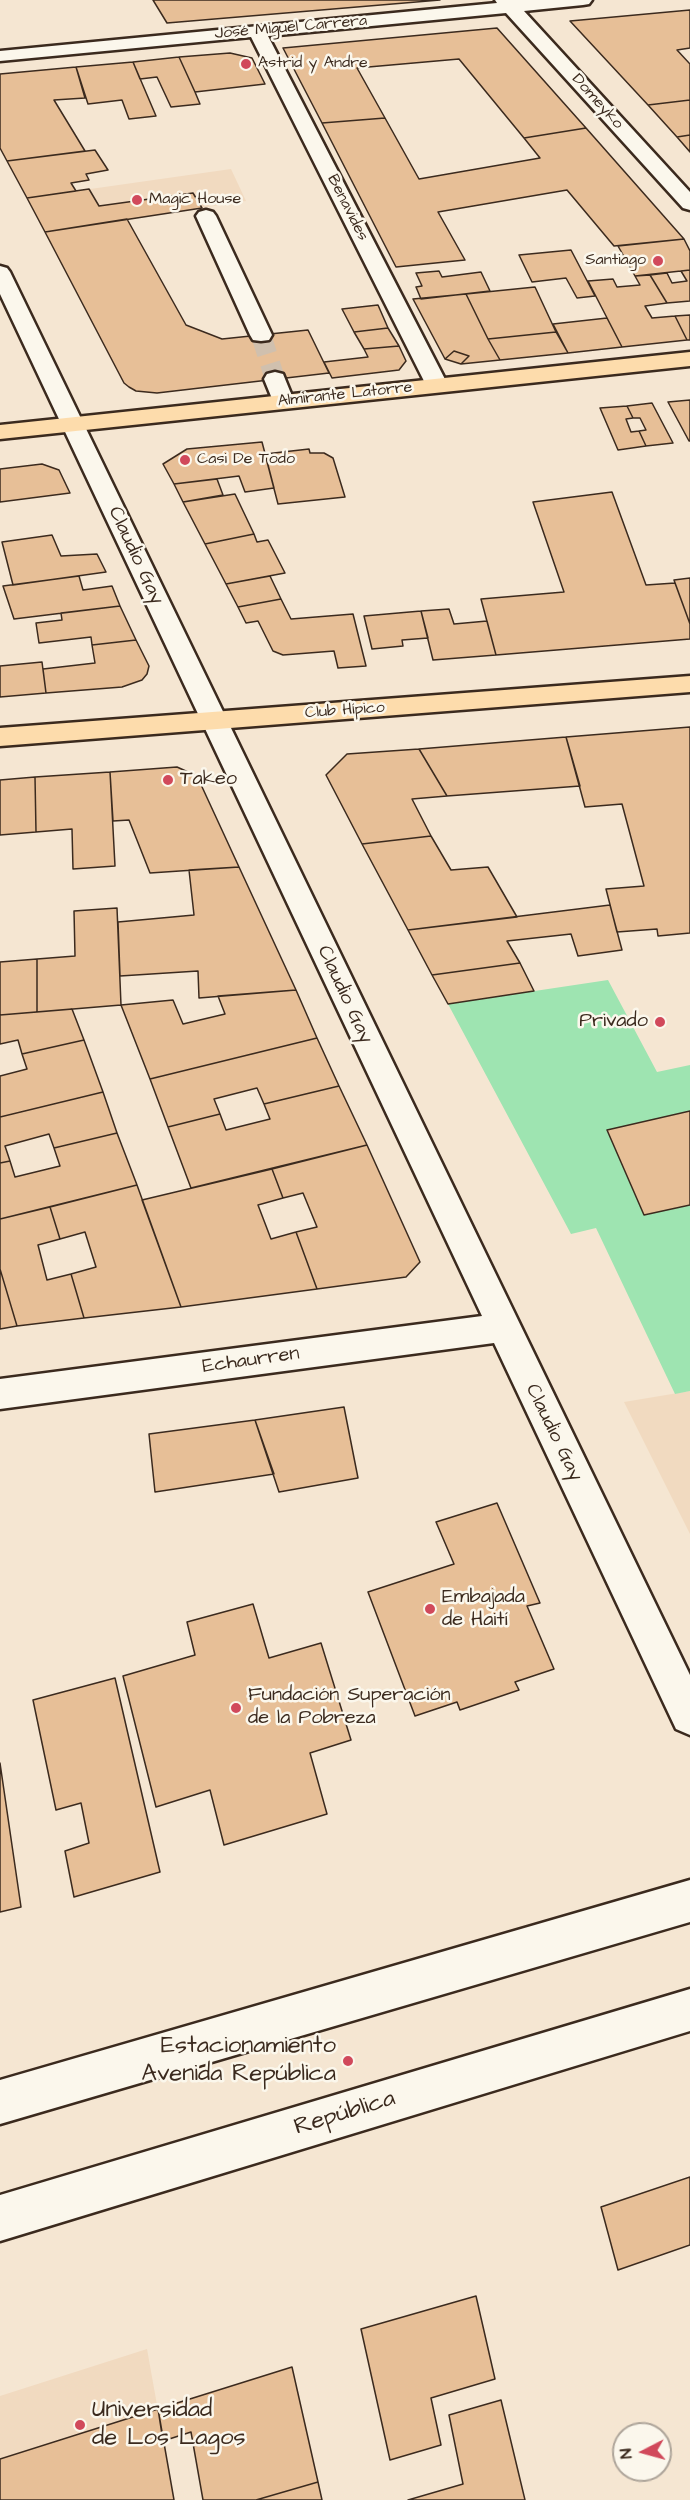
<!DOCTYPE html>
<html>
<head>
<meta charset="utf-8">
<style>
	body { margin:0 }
	#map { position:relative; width:690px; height:2500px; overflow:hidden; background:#f5e6d2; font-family:"Architects Daughter",sans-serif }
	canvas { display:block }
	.north { position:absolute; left:612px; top:2422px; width:60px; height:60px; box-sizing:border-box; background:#fbf7ec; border:2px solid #aea59a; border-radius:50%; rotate:264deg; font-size:16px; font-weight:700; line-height:24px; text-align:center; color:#3b2a1e }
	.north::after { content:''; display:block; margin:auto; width:21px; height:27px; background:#d1495b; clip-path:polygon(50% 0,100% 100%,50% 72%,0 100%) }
</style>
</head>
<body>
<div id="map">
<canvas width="690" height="2500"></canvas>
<div class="north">N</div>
</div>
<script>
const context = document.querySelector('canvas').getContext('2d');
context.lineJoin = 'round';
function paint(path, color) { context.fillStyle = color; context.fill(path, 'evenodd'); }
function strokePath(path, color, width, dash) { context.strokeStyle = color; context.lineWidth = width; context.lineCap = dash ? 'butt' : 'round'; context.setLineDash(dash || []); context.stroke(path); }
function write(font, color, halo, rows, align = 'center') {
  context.font = font + ' "Architects Daughter",sans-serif'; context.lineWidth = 5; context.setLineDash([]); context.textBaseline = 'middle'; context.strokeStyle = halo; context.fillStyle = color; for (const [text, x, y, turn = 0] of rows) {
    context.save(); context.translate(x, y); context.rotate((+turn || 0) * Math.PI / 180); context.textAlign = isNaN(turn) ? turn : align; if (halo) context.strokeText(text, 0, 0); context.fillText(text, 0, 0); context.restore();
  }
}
const built = new Path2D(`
	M231 169 246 201 45 232 27 198Z
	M690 1391V1534L624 1402Z
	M147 2349 174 2500H0V2396Z`);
const green = new Path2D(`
	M608 980 657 1072 690 1065V1111L607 1130 644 1215 690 1205V1391L675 1394 596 1228 571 1234 448 1004Z`);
const building = new Path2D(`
	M153 0H440L167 23Z
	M690 10V48L677 50 690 64V100L648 105 570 21Z
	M497 28 586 128 524 138 459 59 357 68 385 118 322 123 283 48Z
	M230 53 252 58 265 84 195 92 179 57Z
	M179 57 195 92 200 104 171 107 157 77 140 79 133 62Z
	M133 62 156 116 129 119 122 100 88 104 76 67Z
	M76 67 85 98 54 100 85 151 7 161 0 148V74Z
	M690 100V135L677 137 648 105Z
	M385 118 419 179 540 158 524 138 586 128 684 239 614 246 567 190 438 212 465 260 396 267 322 123Z
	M690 135V152L677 137Z
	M95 150 108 170 86 174 89 180 71 183 76 191 27 198 7 161Z
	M89 189 99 206 193 193 202 208 45 232 27 198Z
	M127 219 186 325 222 339 308 330 329 373 157 393 136 391 129 387 124 383 45 232Z
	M684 239 690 251V270L635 276 618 246Z
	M571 250 595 296 577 298 566 278 532 282 519 255Z
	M690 270V301L667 303 650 275 667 273 672 283 687 281 681 271Z
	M439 271 442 277 481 272 490 291 421 299 416 287 422 286 416 273Z
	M650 275 667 303 645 306 652 318 675 316 687 340 622 347 588 281 613 279 617 287 640 285 635 276Z
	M535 287 556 332 488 339 466 294Z
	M466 294 488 339 500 360 461 364 469 356 454 351 445 359 413 299Z
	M378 305 388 328 354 332 342 309Z
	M690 315V340H687L675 316Z
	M607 318 622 347 568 353 553 324Z
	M388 328 399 346 364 349 354 332Z
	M556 332 568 353 500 360 488 339Z
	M399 346 406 361 399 370 332 378 324 362 368 357 364 349Z
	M454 351 469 356 461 364 445 359Z
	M690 400V441H689L668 402Z
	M652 403 673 443 646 446 639 431 646 430 640 418H633L627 406Z
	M627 406 633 418 626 419 631 432 639 431 646 446 618 450 600 408Z
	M262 442 274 488 245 492 239 476 174 484 163 464 187 449Z
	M309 449 310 453H324L333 458 345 497 278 504 265 454Z
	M42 464 59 470 70 493 0 502V469Z
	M217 479 223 495 183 502 174 484Z
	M612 492 646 585 675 583 690 624V639L496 655 481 599 564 592 533 502Z
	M235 494 254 534 205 544 183 502Z
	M254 534 257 542 268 540 285 573 226 584 205 544Z
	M52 535 61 556 97 554 106 572 13 585 2 542Z
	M79 576 83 590 112 586 120 606 14 619 3 586Z
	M270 576 281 599 238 607 226 584Z
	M690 578V624L674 580Z
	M281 599 291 619 353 614 366 666 338 668 334 651 283 655 273 651 258 621 246 623 238 607Z
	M120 606 136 640 92 645 91 637 39 643 36 623 62 620 61 613Z
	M449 609 454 624 487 621 496 655 433 660 421 611Z
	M421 611 428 638 402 640 403 646 372 649 364 616Z
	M136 640 149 666 147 674 142 680 122 687 46 693 43 669 95 663 92 645Z
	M42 662 46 693 0 697V666Z
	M690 727V933L658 936 657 929 617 932 606 889 644 886 622 804 585 807 566 737Z
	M566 737 580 786 447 796 419 749Z
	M419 749 447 796 412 799 431 836 362 844 326 775 347 754Z
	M177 767 197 776 239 867 150 873 129 820 113 821 110 772Z
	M110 772 115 866 73 869 72 829 36 832 35 777Z
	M35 777 36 832 0 835V780Z
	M431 836 451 870 488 867 517 917 408 930 362 844Z
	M239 867 296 990 199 998 198 971 120 976 118 922 194 915 189 870Z
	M610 905 622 950 578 956 571 934 507 941 520 963 432 975 408 930Z
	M117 908 121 1005 37 1012V959L75 956 74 911Z
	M37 959V1012L0 1015V962Z
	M520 963 534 991 448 1004 432 975Z
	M296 990 317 1038 150 1079 121 1005 173 1000 183 1024 225 1014 218 996Z
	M72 1009 84 1040 22 1054 18 1040 0 1044V1015Z
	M317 1038 339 1086 264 1104 257 1088 214 1099 220 1114 168 1127 150 1079Z
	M84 1040 103 1092 0 1117V1076L27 1069 22 1054Z
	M339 1086 367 1145 191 1188 168 1127 220 1114 226 1130 270 1119 264 1104Z
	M103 1092 117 1133 54 1148 49 1134 5 1146 10 1161 0 1163V1117Z
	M690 1111V1205L644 1215 607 1130Z
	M117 1133 137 1185 0 1219V1163L10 1161 15 1177 60 1166 54 1148Z
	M367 1145 420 1262 406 1277 317 1289 296 1232 317 1227 303 1193 283 1198 272 1169Z
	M272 1169 283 1198 258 1205 271 1239 296 1232 317 1289 181 1307 142 1200Z
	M137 1185 181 1307 84 1318 71 1274 96 1267 85 1232 60 1239 50 1207Z
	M50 1207 60 1239 38 1245 47 1280 71 1274 84 1318 17 1326 0 1269V1219Z
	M0 1269 17 1326 0 1329Z
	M344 1407 358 1478 279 1492 255 1420Z
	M255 1420 274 1474 155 1492 149 1434Z
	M497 1503 540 1603 527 1606 554 1669 515 1682 519 1690 460 1710 457 1702 415 1716 368 1592 454 1564 436 1522Z
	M253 1604 269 1658 321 1643 351 1740 310 1753 327 1814 224 1845 210 1790 156 1807 123 1676 195 1655 187 1622Z
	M115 1678 160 1872 74 1897 65 1851 89 1843 81 1803 56 1810 33 1700Z
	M0 1763 21 1907 0 1912Z
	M690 2177V2245L618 2270 601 2207Z
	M476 2296 495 2379 431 2398 441 2445 390 2460 361 2329Z
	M292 2367 318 2482 256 2500H203L191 2432 163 2441 158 2409Z
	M501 2400 525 2500H408L463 2484 449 2415Z
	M158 2409 174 2500H0V2459Z
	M318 2482 322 2500H256Z`);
const minorTunnel = new Path2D(`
	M261 335 275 379`);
const minor = new Path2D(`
	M495 0H592L589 4 583 5 524 11 690 192V210L683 208 506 13 268 36 448 385 445 390 437 392 429 390 426 385 251 37 0 61V51L497 3Z
	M206 210 213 212 216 216 272 335 269 340 261 341 253 340 250 335 196 216 199 212Z
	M0 266 7 268 10 272 690 1675V1735L676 1729 494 1343 0 1409V1379L482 1316 0 294Z
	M275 372 283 374 294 401 291 406 283 408 275 406 264 379 267 374Z
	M690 1880V1922L0 2124V2080Z
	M690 1989V2031L0 2241V2195Z`);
const major = new Path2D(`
	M690 352V366L0 439V425Z
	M690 676V692L0 746V728Z`);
const markers = [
	[246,64,6,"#d1495b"],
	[137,200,6,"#d1495b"],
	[658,261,6,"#d1495b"],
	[185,460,6,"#d1495b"],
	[168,780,6,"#d1495b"],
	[660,1022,6,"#d1495b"],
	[430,1609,6,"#d1495b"],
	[236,1708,6,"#d1495b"],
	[348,2061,6,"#d1495b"],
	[80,2425,6,"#d1495b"]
];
const farStreetnames = [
	["José Miguel Carrera",291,28,-5],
	["Domeyko",597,102,48],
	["Benavides",347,208,63],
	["Almirante Latorre",345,395,-6],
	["Club Hípico",345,711,-4]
];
const farPoinames = [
	["Astrid y Andre",258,64],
	["Magic House",149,200],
	["Santiago",646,261,"right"],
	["Casi De Todo",197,460]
];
const streetNames = [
	["Claudio Gay",135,556,65],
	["Claudio Gay",344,995,65],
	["Echaurren",251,1361,-8],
	["Claudio Gay",553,1433,64]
];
const poiNames = [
	["Takeo",180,780],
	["Privado",648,1022,"right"],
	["Embajada",442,1598],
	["de Haití",442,1621],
	["Fundación Superación",248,1696],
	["de la Pobreza",248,1719]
];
const nearPoinames = [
	["Estacionamiento",336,2047],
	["Avenida República",336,2075],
	["Universidad",92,2411,"left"],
	["de Los Lagos",92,2439,"left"]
];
const nearStreetnames = [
	["República",345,2114,-17]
];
paint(built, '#f1dac0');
paint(green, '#9ee4b1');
paint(building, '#e7bf97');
strokePath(building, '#3b2a1e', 1.5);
strokePath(minorTunnel, '#d0c0ae', 20, [20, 10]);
strokePath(minor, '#3b2a1e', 5);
strokePath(major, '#3b2a1e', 5);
paint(minor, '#fbf7ec');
paint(major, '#fddcac');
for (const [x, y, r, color] of markers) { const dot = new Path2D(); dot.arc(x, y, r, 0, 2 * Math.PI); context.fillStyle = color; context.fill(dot); strokePath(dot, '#fbf7ec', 2); }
write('16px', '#3b2a1e', '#fbf7ec', farStreetnames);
write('16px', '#3b2a1e', '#fbf7ec', farPoinames, 'left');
write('20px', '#3b2a1e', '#fbf7ec', streetNames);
write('20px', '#3b2a1e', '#fbf7ec', poiNames, 'left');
write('24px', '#3b2a1e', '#fbf7ec', nearPoinames, 'right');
write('24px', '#3b2a1e', '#fbf7ec', nearStreetnames);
</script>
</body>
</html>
